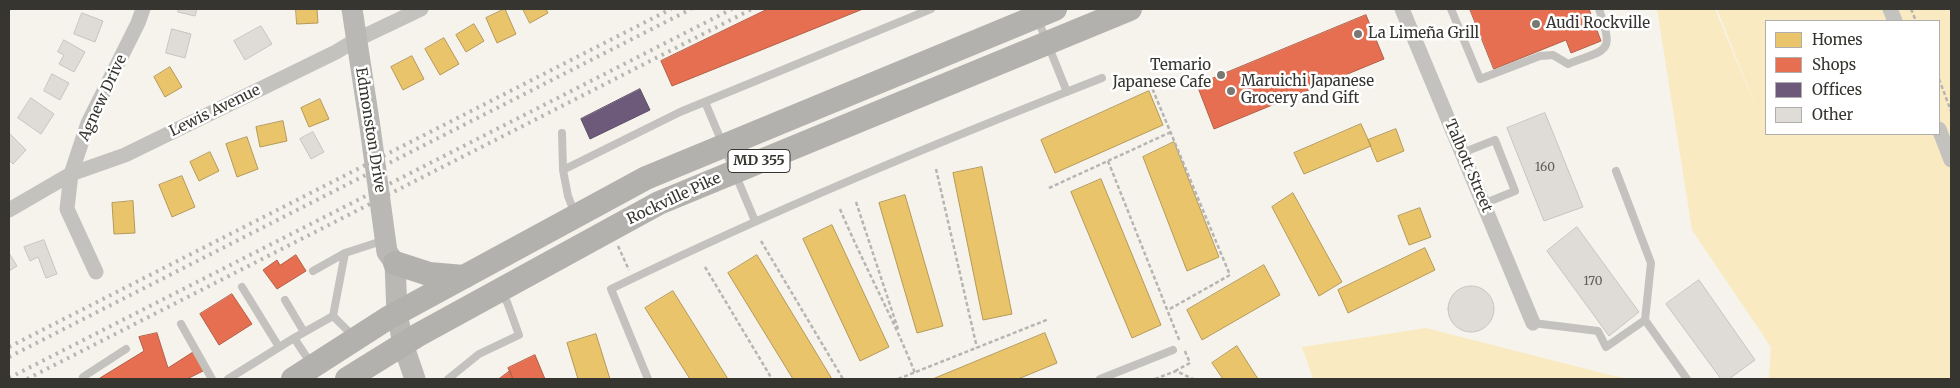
<!DOCTYPE html>
<html>
<head>
<meta charset="utf-8">
<style>
	body { margin:0 }
	#map { position:relative; width:1960px; height:388px; overflow:hidden; background:#f6f3ec; font-family:Merriweather,serif }
	canvas { display:block }
	.frame { position:absolute; inset:0; border:10px solid #373530; pointer-events:none }
	.legend { position:absolute; left:1765px; top:20px; width:175px; height:115px; box-sizing:border-box; background:#fff; border:1px solid #afaeac; margin:0; padding:6px 9px; list-style:none; font-size:15px; color:#373530 }
	.legend li { display:flex; align-items:center; gap:10px; height:25px }
	.legend b { width:25px; border:1px solid #afaeac }
</style>
</head>
<body>
<div id="map">
<canvas width="1960" height="388"></canvas>
<div class="frame"></div>
<ul class="legend">
<li><b style="height:14px;background:#e9c46a"></b>Homes</li>
<li><b style="height:14px;background:#e76f51"></b>Shops</li>
<li><b style="height:14px;background:#6d597a"></b>Offices</li>
<li><b style="height:14px;background:#dfdcd7"></b>Other</li>
</ul>
</div>
<script>
const context = document.querySelector('canvas').getContext('2d');
context.lineJoin = 'round';
function paint(path, color) { context.fillStyle = color; context.fill(path, 'evenodd'); }
function strokePath(path, color, width, dash) { context.strokeStyle = color; context.lineWidth = width; context.lineCap = dash ? 'butt' : 'round'; context.setLineDash(dash || []); context.stroke(path); }
function write(font, color, halo, rows, align = 'center') {
  context.font = font + ' Merriweather,serif'; context.lineWidth = 5; context.setLineDash([]); context.textBaseline = 'middle'; context.strokeStyle = halo; context.fillStyle = color; for (const [text, x, y, turn = 0] of rows) {
    context.save(); context.translate(x, y); context.rotate((+turn || 0) * Math.PI / 180); context.textAlign = isNaN(turn) ? turn : align; if (halo) context.strokeText(text, 0, 0); context.fillText(text, 0, 0); context.restore();
  }
}
const green = new Path2D(`
	M1657 9H1715L1760 117 1717 9H1951V379H1769L1771 347 1692 230ZM1766 21H1939V134H1766Z
	M1426 328 1610 375 1629 379H1313L1302 347Z`);
const homes = new Path2D(`
	M296 9H317L318 23 297 24Z
	M505 9 516 34 497 43 486 18Z
	M523 9H546L548 13 530 23Z
	M474 24 484 41 466 52 456 35Z
	M444 38 459 64 440 75 425 49Z
	M412 56 424 79 403 90 391 67Z
	M170 67 182 87 165 97 154 77Z
	M1149 91 1163 125 1055 173 1041 140Z
	M320 99 329 119 309 127 301 108Z
	M283 121 287 141 260 147 256 127Z
	M1361 124 1371 146 1304 174 1294 153Z
	M1396 129 1404 151 1377 162 1368 140Z
	M247 137 258 169 237 177 226 144Z
	M1174 142 1219 257 1187 271 1143 157Z
	M210 152 219 171 199 181 190 162Z
	M982 167 1012 314 983 320 953 173Z
	M182 176 195 207 172 217 159 185Z
	M1101 179 1161 325 1132 338 1071 192Z
	M1293 193 1342 282 1319 296 1272 207Z
	M905 195 943 326 917 333 879 203Z
	M133 201 135 233 114 234 112 203Z
	M1420 208 1431 237 1409 245 1398 216Z
	M832 225 889 347 860 361 803 239Z
	M1425 248 1435 270 1348 313 1338 290Z
	M757 255 832 379H793L728 273Z
	M1264 265 1280 295 1202 340 1187 310Z
	M673 291 728 379H690L645 308Z
	M1045 333 1057 363 1018 379H933Z
	M596 334 610 379H578L567 343Z
	M1237 346 1258 379H1223L1212 363Z`);
const shops = new Path2D(`
	M768 9H863L672 86 661 61Z
	M1470 9H1589L1601 41 1571 53 1566 40 1494 69Z
	M1366 15 1384 59 1214 129 1197 85Z
	M296 255 306 271 277 289 263 270 277 260 280 265Z
	M232 294 252 324 219 345 200 314Z
	M157 333 168 368 193 352 205 370 187 379H101L100 378 144 351 139 337Z
	M535 355 545 379H513L508 368Z
	M510 371 513 379H499Z`);
const offices = new Path2D(`
	M640 89 650 110 590 139 581 119Z`);
const building = new Path2D(`
	M179 9H197L195 16 178 12Z
	M82 13 103 21 95 42 74 34Z
	M261 26 272 44 245 60 234 41Z
	M172 29 191 34 185 58 166 53Z
	M64 40 85 52 74 72 59 64 64 55 58 52Z
	M52 74 69 83 60 100 44 91Z
	M31 98 54 114 41 134 18 118Z
	M1545 113 1583 207 1544 221 1507 128Z
	M313 132 324 152 311 159 300 139Z
	M9 133 26 150 13 164 9 160Z
	M1577 227 1639 312 1609 336 1547 251Z
	M44 240 57 274 46 278 38 257 30 261 24 247Z
	M9 253 17 266 9 271Z
	M1699 280 1755 360 1729 379H1721L1666 304Z
	M1448 309a23 23 0 1 1 46 0a23 23 0 1 1-46 0Z`);
const path = new Path2D(`
	M1911 9 1916 21
	M1939 79 1951 111
	M1150 83 1230 275 1168 310
	M1108 161 1180 342
	M936 169 977 348
	M1049 188 1171 132
	M856 202 898 329
	M840 209C863 264 893 317 915 373
	M761 241 843 379
	M618 246 629 270
	M705 267 772 379
	M1175 371 1190 363 1184 349
	M898 379 1049 319
	M1155 379 1176 371 1193 379`);
const lane = new Path2D(`
	M1451 9 1480 79 1540 56 1553 55 1568 64C1609 48 1614 54 1599 9
	M1038 20 1067 92
	M705 102 755 221
	M562 133 563 170
	M1462 153 1495 140 1515 191 1483 204
	M1616 171 1651 263 1645 320
	M575 214 568 196 563 170 680 112 931 9
	M313 271 345 253 385 240
	M242 287 279 347
	M285 300 304 332
	M333 316 345 253
	M1533 323 1598 331 1606 347 1645 320 1687 379
	M181 324 212 379
	M294 338 333 316 354 337
	M85 379 83 377 126 349
	M228 379 294 338 312 365
	M448 379 479 354 519 335 507 302 500 293
	M648 379 611 289C771 211 936 143 1102 78
	M1100 379 1173 350`);
const street = new Path2D(`
	M1402 9 1533 323
	M1890 9 1895 21
	M1939 129 1951 160
	M9 210 71 174 125 155 336 52 356 40 421 9
	M96 272 67 209 71 174 88 123 138 23 143 9`);
const secondary = new Path2D(`
	M352 9 370 127 387 252 395 263 397 313 403 344 415 379`);
const primary = new Path2D(`
	M395 263 429 274 464 277
	M293 379 388 318 646 178 1055 9
	M347 379 418 335 659 203 1130 9`);
const rail = new Path2D(`
	M9 347 671 9
	M9 357 691 9
	M9 378 732 9
	M27 379 752 9`);
const markers = [
	[1536,24,5,"#7a7872"],
	[1358,34,5,"#7a7872"],
	[1221,75,5,"#7a7872"],
	[1231,91,5,"#7a7872"]
];
const numberNames = [
	["160",1545,168],
	["170",1593,282]
];
const shields = [
	[759,161,62]
];
const shieldNames = [
	["MD 355",759,161]
];
const poiNames = [
	["Audi Rockville",1546,24],
	["La Limeña Grill",1368,34],
	["Temario",1211,66,"right"],
	["Japanese Cafe",1211,83,"right"],
	["Maruichi Japanese",1241,82],
	["Grocery and Gift",1241,99]
];
const streetNames = [
	["Agnew Drive",103,98,-65],
	["Lewis Avenue",215,111,-26],
	["Edmonston Drive",370,130,81],
	["Talbott Street",1468,166,67],
	["Rockville Pike",674,199,-25]
];
paint(green, '#f9eac2');
paint(homes, '#e9c46a');
strokePath(homes, '#b49959', 1);
paint(shops, '#e76f51');
strokePath(shops, '#b25e47', 1);
paint(offices, '#6d597a');
strokePath(offices, '#5d4e64', 1);
paint(building, '#dfdcd7');
strokePath(building, '#c7c4bf', 1);
strokePath(path, '#b6b5b2', 2.5, [4, 2.5]);
strokePath(lane, '#c3c2bf', 8);
strokePath(street, '#c3c2bf', 15);
strokePath(secondary, '#b9b8b5', 21);
strokePath(primary, '#b2b1ad', 24);
strokePath(rail, '#b7b7b2', 4, [2.5, 5]);
for (const [x, y, r, color] of markers) { const dot = new Path2D(); dot.arc(x, y, r, 0, 2 * Math.PI); context.fillStyle = color; context.fill(dot); strokePath(dot, '#fff', 2); }
write('12px', '#615f5a', null, numberNames);
for (const [x, y, w] of shields) { const box = new Path2D(); box.roundRect(x - w / 2, y - 11.5, w, 23, 4); context.fillStyle = '#fff'; context.fill(box); strokePath(box, '#373530', 1); }
write('bold 14px', '#373530', null, shieldNames);
write('15px', '#373530', '#fff', poiNames, 'left');
write('15px', '#373530', '#fff', streetNames);
</script>
</body>
</html>
